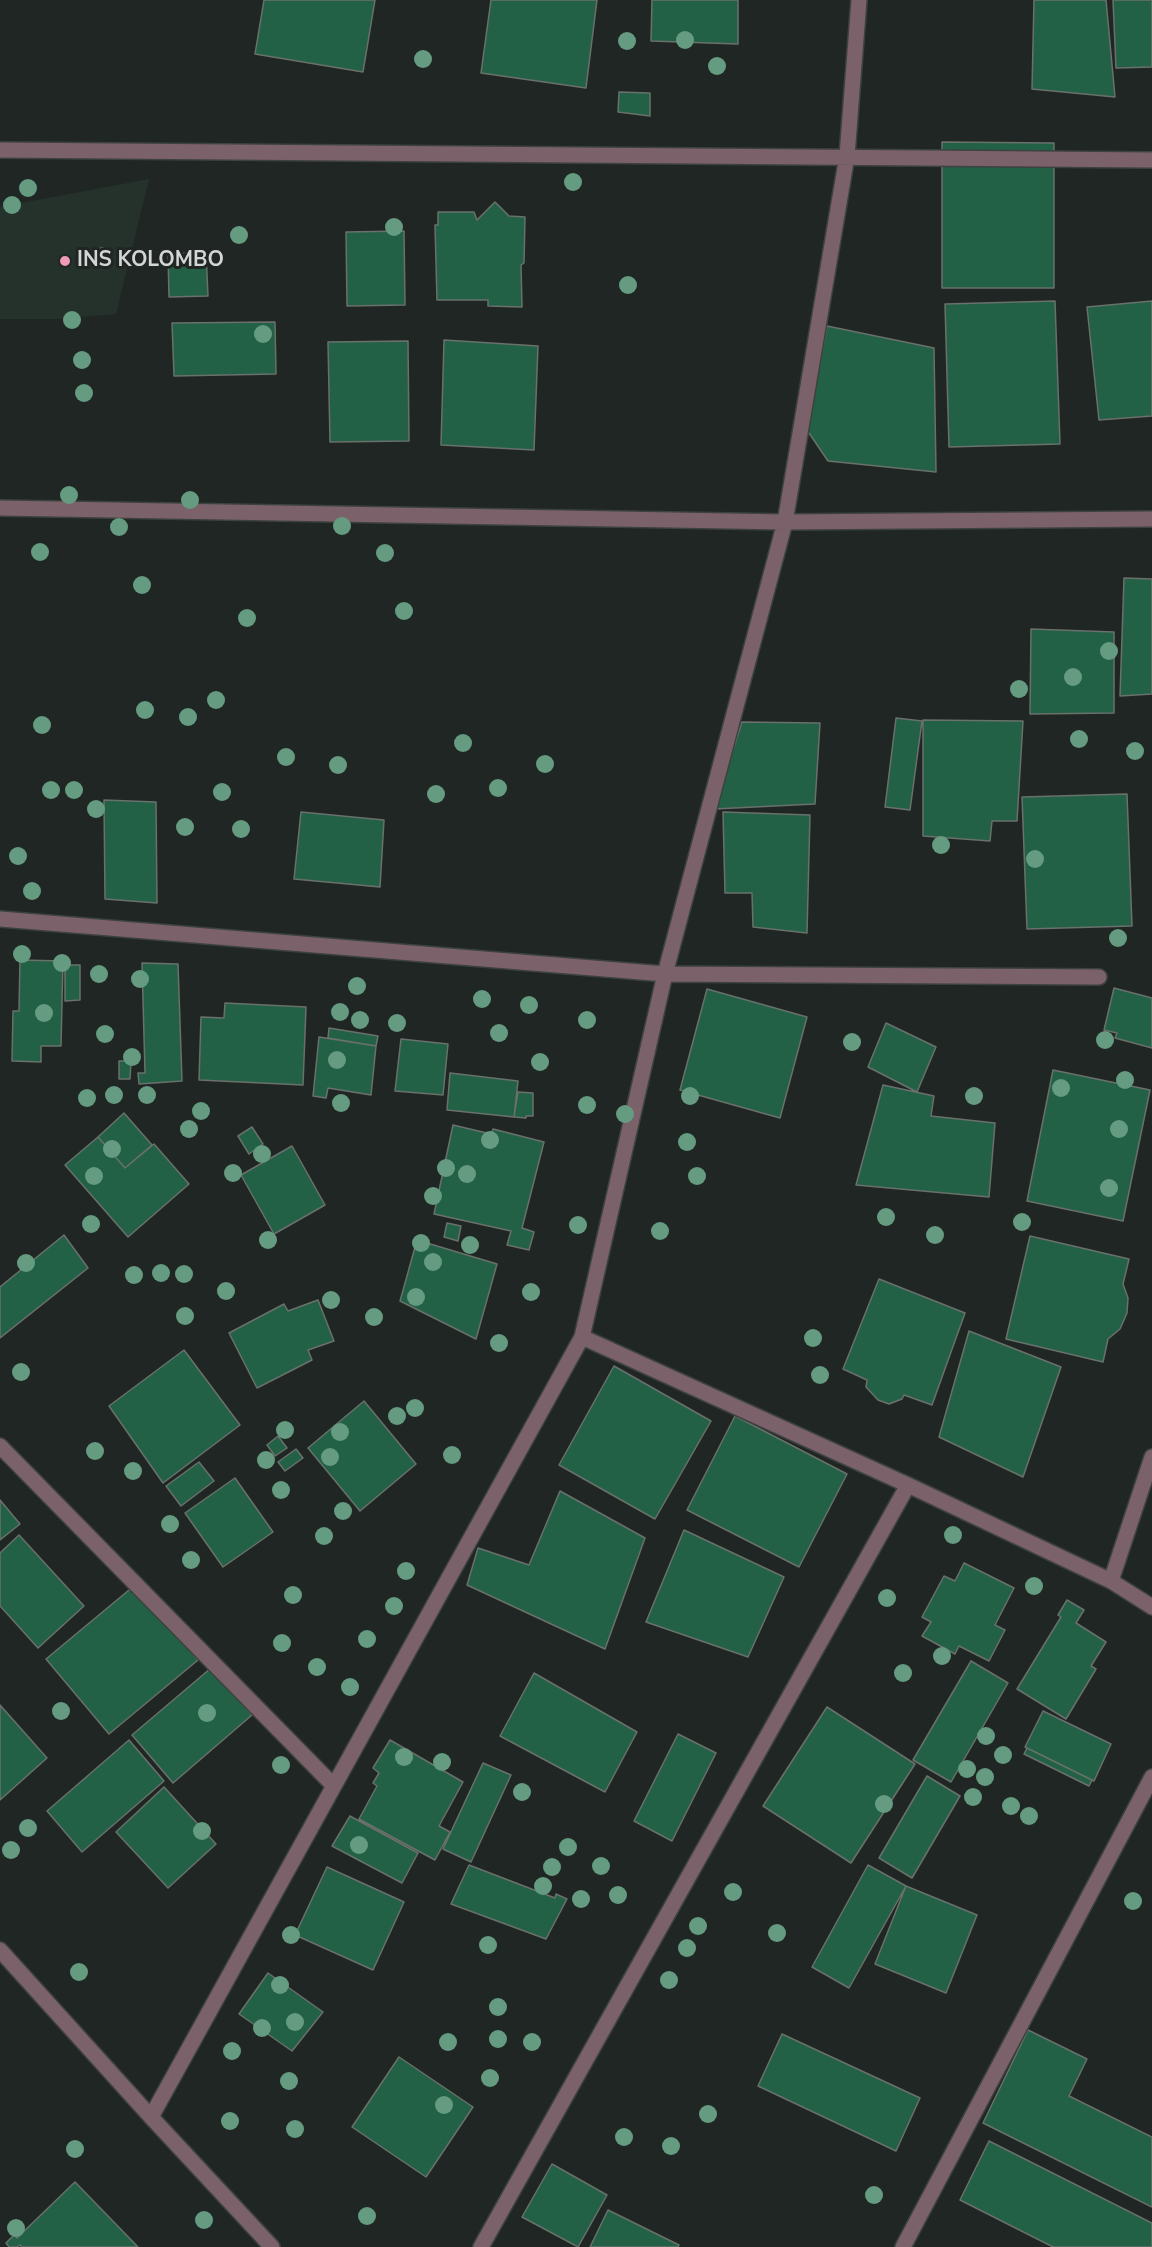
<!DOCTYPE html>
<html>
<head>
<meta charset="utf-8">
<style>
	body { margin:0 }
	canvas { display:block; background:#202623 }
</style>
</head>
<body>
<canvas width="1152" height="2247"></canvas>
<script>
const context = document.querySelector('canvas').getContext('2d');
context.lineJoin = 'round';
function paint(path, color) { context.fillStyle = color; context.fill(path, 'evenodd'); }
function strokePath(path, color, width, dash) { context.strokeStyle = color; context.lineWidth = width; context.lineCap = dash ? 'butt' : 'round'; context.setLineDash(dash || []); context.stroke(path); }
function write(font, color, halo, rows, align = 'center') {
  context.font = font + ' "Nunito Sans",sans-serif'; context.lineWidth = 6; context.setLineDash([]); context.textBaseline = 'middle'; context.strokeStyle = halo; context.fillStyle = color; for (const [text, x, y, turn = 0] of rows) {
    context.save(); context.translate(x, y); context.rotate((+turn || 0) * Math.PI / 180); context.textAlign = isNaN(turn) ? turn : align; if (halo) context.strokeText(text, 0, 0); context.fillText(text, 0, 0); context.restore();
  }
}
const built = new Path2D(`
	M149 179 116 314 55 319H0V207Z`);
const building = new Path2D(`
	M264 0H375L363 72 255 54Z
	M491 0H597L586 88 481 73Z
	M652 0H738V44L651 41Z
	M1034 0H1106L1115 97 1032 89Z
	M1113 0H1152V67L1116 68Z
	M619 92 650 93V116L618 112Z
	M942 142 1054 143V288H942Z
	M495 202 509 216 525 217 524 263 521 265 522 307 488 306V300H437L435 225H438V212H474L477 220Z
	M404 231 405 305 347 306 346 232Z
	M206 252 208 296 169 297 168 254Z
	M1055 301 1060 444 949 447 945 304Z
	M1152 301V416L1099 420 1087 307Z
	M275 322 276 374 174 376 172 323Z
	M827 326 934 348 936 472 828 461 807 430Z
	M444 340 538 346 534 450 441 445Z
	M408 341 409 441 330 442 328 342Z
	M1124 578 1152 579V694L1120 696Z
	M1031 629 1114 632V713L1030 714Z
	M896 718 922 721 910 810 885 807Z
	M923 720 1023 721 1017 821H992L990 841 923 836Z
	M742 722 820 723 815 804 714 809Z
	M1127 794 1132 926 1027 929 1022 797Z
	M104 800 156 802 157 903 105 899Z
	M301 812 384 820 380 887 294 879Z
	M723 812 810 815 807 933 753 927 752 893H725Z
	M20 960 63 961 61 1046H41V1062L12 1061 13 1011H19Z
	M142 963 178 964 182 1081 139 1084 138 1073H145Z
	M65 965H80V1000L65 1001Z
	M1114 988 1152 998V1048L1115 1038 1117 1033 1104 1030Z
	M707 989 807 1017 780 1118 680 1090Z
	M225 1003 306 1007 303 1085 199 1080 201 1017 224 1018Z
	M886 1023 936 1047 917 1092 868 1067Z
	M329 1028 378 1036 376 1046 328 1038Z
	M319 1037 376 1046 371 1095 328 1088 326 1098 313 1096Z
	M401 1039 448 1044 443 1095 395 1091Z
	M119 1061H131L130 1079H119Z
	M1053 1070 1150 1090 1123 1221 1027 1201Z
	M450 1073 518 1081 514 1117 447 1110Z
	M883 1085 934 1096 931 1116 995 1123 989 1197 856 1185Z
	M518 1092 533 1093V1116H526V1118L514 1117Z
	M124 1113 152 1145 125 1168 98 1137Z
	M453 1125 491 1134 493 1129 544 1142 522 1228 534 1232 529 1250 507 1245 511 1231 434 1214Z
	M252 1127 263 1144 249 1154 238 1136Z
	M98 1137 125 1168 154 1144 189 1184 128 1237 65 1165Z
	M292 1146 325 1205 274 1234 241 1175Z
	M447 1223 461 1226 458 1241 444 1237Z
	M64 1235 88 1268 0 1338V1287Z
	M1030 1236 1129 1259 1123 1284 1128 1298 1127 1313 1120 1329 1108 1339 1103 1362 1006 1339Z
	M417 1240 497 1264 476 1339 400 1301Z
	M879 1279 965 1313 932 1405 904 1395 902 1399 889 1404 878 1400 866 1387 867 1380 843 1369Z
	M318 1300 334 1341 308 1350 312 1360 257 1388 229 1333 284 1304 288 1311Z
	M969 1331 1061 1367 1023 1477 939 1437Z
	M184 1350 240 1425 163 1483 109 1406Z
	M614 1366 711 1421 655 1519 559 1465Z
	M364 1401 416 1464 360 1511 308 1448Z
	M735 1416 847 1474 799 1567 687 1510Z
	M278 1436 287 1448 275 1456 267 1445Z
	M296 1449 303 1458 285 1471 278 1462Z
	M199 1462 214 1481 181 1506 166 1486Z
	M235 1478 273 1532 223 1567 185 1513Z
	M560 1491 645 1538 605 1649 467 1585 478 1548 529 1565Z
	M0 1500 20 1524 0 1540Z
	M684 1530 784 1577 748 1657 646 1622Z
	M19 1535 84 1606 38 1648 0 1606V1553Z
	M964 1563 1014 1588 995 1625 1005 1630 989 1661 959 1646 955 1654 922 1636 931 1622 922 1617 944 1576 955 1581Z
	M135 1585 198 1660 109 1734 46 1659Z
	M1067 1600 1084 1610 1076 1623 1106 1642 1091 1666 1096 1669 1066 1719 1017 1689 1061 1617 1058 1615Z
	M971 1661 1008 1683 951 1782 913 1760Z
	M211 1668 252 1715 173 1783 132 1735Z
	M534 1673 637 1732 605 1792 500 1736Z
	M0 1705 47 1758 0 1800Z
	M827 1707 915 1764 851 1863 763 1806Z
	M1043 1711 1111 1744 1094 1781 1025 1747Z
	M678 1734 716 1753 672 1841 634 1821Z
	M129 1740 164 1781 82 1852 47 1811Z
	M390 1740 463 1782 439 1826 450 1832 435 1860 359 1819 377 1786 373 1783 379 1773 373 1768Z
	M1027 1748 1092 1780 1089 1786 1024 1754Z
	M483 1763 511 1775 471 1862 443 1849Z
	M927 1776 960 1796 912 1878 879 1858Z
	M164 1787 216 1844 168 1888 116 1832Z
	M350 1816 418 1853 402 1883 332 1846Z
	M469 1865 555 1898 556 1894 567 1899 546 1939 451 1904Z
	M868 1865 906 1886 849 1988 812 1967Z
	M327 1867 404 1902 373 1970 295 1935Z
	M906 1886 977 1915 946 1993 875 1964Z
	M268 1973 323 2012 292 2051 239 2014Z
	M1028 2030 1087 2059 1069 2096 1152 2137V2207L983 2123Z
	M782 2034 920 2098 896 2151 758 2086Z
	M399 2057 473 2107 426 2177 352 2127Z
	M989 2141 1152 2223V2247H1053L960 2200Z
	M552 2164 607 2195 578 2247 522 2217Z
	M75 2182 138 2247H22L20 2245 17 2247H9L6 2243 14 2235 17 2238Z
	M608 2210 679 2245 678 2247H590Z`);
const minor = new Path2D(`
	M0 150 1152 160
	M0 508 785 522 1152 519
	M0 919 665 974 1099 977
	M582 1337 908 1485 1111 1581 1152 1607
	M0 1446 334 1786
	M1111 1581 1152 1457
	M0 1950 151 2117 272 2247
	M151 2117 582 1337 665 974 785 522 847 156 859 0
	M481 2247 908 1485
	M903 2247 1152 1777`);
const trees = [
	[685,40],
	[627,41],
	[423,59],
	[717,66],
	[573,182],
	[28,188],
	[12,205],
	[394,227],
	[239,235],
	[103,256],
	[628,285],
	[72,320],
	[263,334],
	[82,360],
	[84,393],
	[69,495],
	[190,500],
	[342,526],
	[119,527],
	[40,552],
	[385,553],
	[142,585],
	[404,611],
	[247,618],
	[1109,651],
	[1073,677],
	[1019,689],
	[216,700],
	[145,710],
	[188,717],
	[42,725],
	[1079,739],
	[463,743],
	[1135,751],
	[286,757],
	[545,764],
	[338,765],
	[498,788],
	[51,790],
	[74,790],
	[222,792],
	[436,794],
	[96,809],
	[185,827],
	[241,829],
	[941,845],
	[18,856],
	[1035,859],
	[32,891],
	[1118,938],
	[22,954],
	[62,963],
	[99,974],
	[140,979],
	[357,986],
	[482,999],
	[529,1005],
	[340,1012],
	[44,1013],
	[360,1020],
	[587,1020],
	[397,1023],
	[499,1033],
	[105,1034],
	[1105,1040],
	[852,1042],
	[132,1057],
	[337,1060],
	[540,1062],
	[1125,1080],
	[1061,1088],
	[114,1095],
	[147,1095],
	[690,1096],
	[974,1096],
	[87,1098],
	[341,1103],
	[587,1105],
	[201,1111],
	[625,1114],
	[189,1129],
	[1119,1129],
	[490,1140],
	[687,1142],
	[112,1149],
	[262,1154],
	[446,1168],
	[233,1173],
	[467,1174],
	[94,1176],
	[697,1176],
	[1109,1188],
	[433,1196],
	[886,1217],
	[1022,1222],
	[91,1224],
	[578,1225],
	[660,1231],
	[935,1235],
	[268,1240],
	[421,1243],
	[470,1245],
	[433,1262],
	[26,1263],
	[161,1273],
	[184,1274],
	[134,1275],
	[226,1291],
	[531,1292],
	[416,1297],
	[331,1300],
	[185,1316],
	[374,1317],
	[813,1338],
	[499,1343],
	[21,1372],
	[820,1375],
	[415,1408],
	[397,1416],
	[285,1430],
	[340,1432],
	[95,1451],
	[452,1455],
	[330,1457],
	[266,1460],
	[133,1471],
	[281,1490],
	[343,1511],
	[170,1524],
	[953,1535],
	[324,1536],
	[191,1560],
	[406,1571],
	[1034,1586],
	[293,1595],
	[887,1598],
	[394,1606],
	[367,1639],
	[282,1643],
	[942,1656],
	[317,1667],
	[903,1673],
	[350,1687],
	[61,1711],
	[207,1713],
	[986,1736],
	[1003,1755],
	[404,1757],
	[442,1762],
	[281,1765],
	[967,1769],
	[985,1777],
	[522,1792],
	[973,1797],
	[884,1804],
	[1011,1806],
	[1029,1816],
	[28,1828],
	[202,1831],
	[359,1845],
	[568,1847],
	[11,1850],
	[601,1866],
	[552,1867],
	[543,1886],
	[733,1892],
	[618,1895],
	[581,1899],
	[1133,1901],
	[698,1926],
	[777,1933],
	[291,1935],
	[488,1945],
	[687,1948],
	[79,1972],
	[669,1980],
	[280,1985],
	[498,2007],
	[295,2022],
	[262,2028],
	[498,2039],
	[448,2042],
	[532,2042],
	[232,2051],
	[490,2078],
	[289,2081],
	[444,2105],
	[708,2114],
	[230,2121],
	[295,2129],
	[624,2137],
	[671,2146],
	[75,2149],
	[874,2195],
	[367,2216],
	[204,2220],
	[16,2228]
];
const markers = [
	[65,261,6,"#ef9ab7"]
];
const poiNames = [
	["INS KOLOMBO",77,261]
];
paint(built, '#25312b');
paint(building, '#226146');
strokePath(building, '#6a706c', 1.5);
strokePath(minor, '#3d423f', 18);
strokePath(minor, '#7b616a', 15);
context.fillStyle = '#659b81';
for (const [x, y] of trees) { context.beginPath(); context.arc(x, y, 9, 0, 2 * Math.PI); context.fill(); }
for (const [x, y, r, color] of markers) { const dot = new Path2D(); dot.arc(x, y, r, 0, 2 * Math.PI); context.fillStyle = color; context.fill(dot); strokePath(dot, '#202623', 2); }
write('bold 21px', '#d3d6d4', '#202623', poiNames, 'left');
</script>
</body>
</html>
